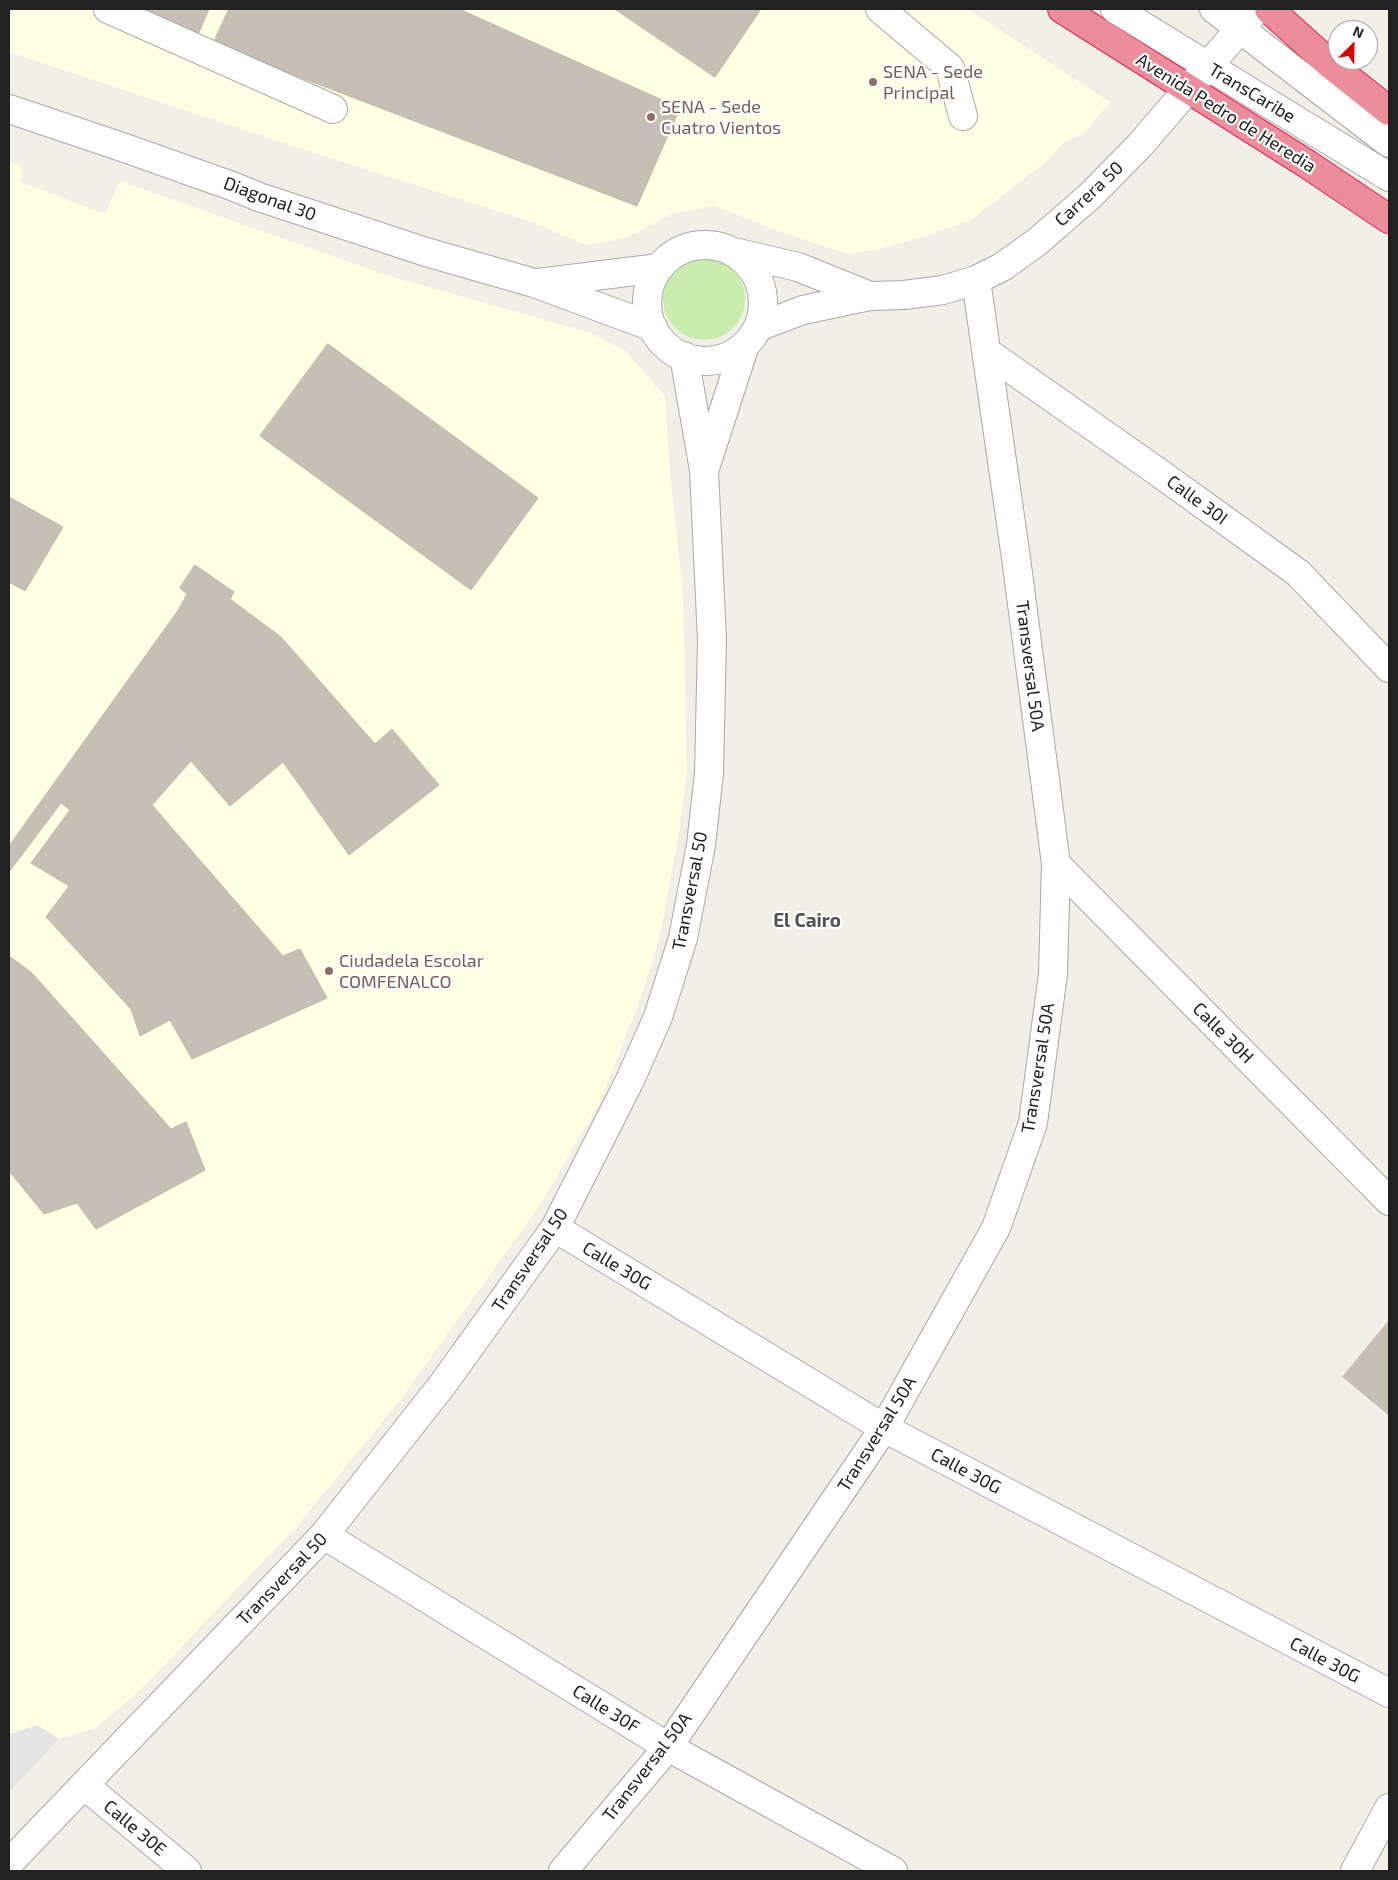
<!DOCTYPE html>
<html>
<head>
<meta charset="utf-8">
<style>
	body { margin:0 }
	#map { position:relative; width:1398px; height:1880px; overflow:hidden; background:#f2efe7; font-family:"Exo 2",sans-serif }
	canvas { display:block }
	.frame { position:absolute; inset:0; border:10px solid #212121; pointer-events:none }
	.north { position:absolute; left:1328px; top:20px; width:50px; height:50px; box-sizing:border-box; background:#fff; border:1px solid #a6a6a6; border-radius:50%; rotate:23deg; font-size:14px; font-weight:700; line-height:20px; text-align:center; color:#212121 }
	.north::after { content:''; display:block; margin:auto; width:18px; height:22px; background:#d20a00; clip-path:polygon(50% 0,100% 100%,50% 72%,0 100%) }
</style>
</head>
<body>
<div id="map">
<canvas width="1398" height="1880"></canvas>
<div class="frame"></div>
<div class="north">N</div>
</div>
<script>
const context = document.querySelector('canvas').getContext('2d');
context.lineJoin = 'round';
function paint(path, color) { context.fillStyle = color; context.fill(path, 'evenodd'); }
function strokePath(path, color, width, dash) { context.strokeStyle = color; context.lineWidth = width; context.lineCap = dash ? 'butt' : 'round'; context.setLineDash(dash || []); context.stroke(path); }
function write(font, color, halo, rows, align = 'center') {
  context.font = font + ' "Exo 2",sans-serif'; context.lineWidth = 4.5; context.setLineDash([]); context.textBaseline = 'middle'; context.strokeStyle = halo; context.fillStyle = color; for (const [text, x, y, turn = 0] of rows) {
    context.save(); context.translate(x, y); context.rotate((+turn || 0) * Math.PI / 180); context.textAlign = isNaN(turn) ? turn : align; if (halo) context.strokeText(text, 0, 0); context.fillText(text, 0, 0); context.restore();
  }
}
const education = new Path2D(`
	M9 9H968L1110 102 1084 133 1062 144 1043 164 971 220 929 235 880 249 848 254 786 234 715 206 674 213 626 238 586 245 532 222 305 150 9 52Z
	M9 162 22 167 21 182 105 214 120 181 386 275 591 333 627 352 665 397 670 472 683 595 687 774 677 845 659 940 639 1002 601 1100 540 1205 401 1399 297 1526 147 1683 122 1706 95 1728 59 1739 9 1793Z`);
const grass = new Path2D(`
	M663 299a41 41 0 1 1 82 0a41 41 0 1 1-82 0Z`);
const parking = new Path2D(`
	M38 1725 59 1739 9 1793V1734Z`);
const building = new Path2D(`
	M132 9H209L197 37Z
	M229 9H459L680 108 637 206 213 44Z
	M615 9H761L715 77Z
	M328 344 538 498 471 590 260 436Z
	M9 497 63 527 25 591 9 582Z
	M195 565 234 592 230 599 281 637 375 744 392 729 439 785 349 855 283 762 230 806 191 761 152 805 283 956 300 949 327 998 192 1059 170 1020 140 1036 131 1009 46 917 69 886 31 863 70 810 61 803 9 872V846L179 609 187 594 180 588Z
	M9 956 32 973 171 1129 186 1122 205 1170 96 1229 77 1203 44 1214 9 1171Z
	M1389 1321V1415L1343 1377Z`);
const minor = new Path2D(`
	M108 9 333 109
	M880 9 950 68 963 116
	M1115 9 1389 177
	M1214 9 1389 143
	M9 109 122 147 232 186 259 197 426 252 534 283 653 327
	M647 303a58 58 0 1 1 116 0a58 58 0 1 1-116 0Z
	M734 252 798 267 870 296
	M538 283 659 268
	M758 327 803 310 870 296 904 295 943 290 976 280 1002 267 1037 242 1091 195 1140 145 1257 9
	M987 352 1158 472 1298 573 1389 668
	M705 468 745 345
	M1056 864 1389 1201
	M555 1228 884 1428 1389 1693
	M324 1535 668 1747 893 1871
	M84 1785 187 1871
	M9 1863 324 1535 443 1384 555 1228 630 1080 658 1017 683 938 701 845 709 773 712 640 704 470 684 356
	M563 1871 668 1747 884 1428 996 1228 1033 1123 1053 974 1056 864 1016 558 976 280
	M1355 1871 1389 1808`);
const highway = new Path2D(`
	M1062 9 1307 164 1389 219
	M1269 9 1330 64 1389 111`);
const markers = [
	[873,82,5,"#8d6e63"],
	[651,117,5,"#8d6e63"],
	[329,971,5,"#8d6e63"]
];
const educationNames = [
	["SENA - Sede",883,72],
	["Principal",883,93],
	["SENA - Sede",661,107],
	["Cuatro Vientos",661,128],
	["Ciudadela Escolar",339,961],
	["COMFENALCO",339,982]
];
const streetNames = [
	["TransCaribe",1252,93,31],
	["Avenida Pedro de Heredia",1226,113,32],
	["Carrera 50",1089,194,-43],
	["Diagonal 30",270,199,20],
	["Calle 30I",1197,500,36],
	["Transversal 50A",1030,666,83],
	["Transversal 50",690,891,-79],
	["Calle 30H",1223,1033,45],
	["Transversal 50A",1038,1068,-81],
	["Transversal 50",530,1260,-56],
	["Calle 30G",617,1266,31],
	["Transversal 50A",877,1434,-58],
	["Calle 30G",966,1471,28],
	["Transversal 50",282,1579,-46],
	["Calle 30G",1325,1660,28],
	["Calle 30F",606,1709,32],
	["Transversal 50A",647,1767,-52],
	["Calle 30E",135,1828,40]
];
const neighbourhoodNames = [
	["El Cairo",807,921]
];
paint(education, '#feffe3');
paint(grass, '#c9edac');
paint(parking, '#e5e5e5');
paint(building, '#c7beb6');
strokePath(building, '#c4b6a9', 1);
strokePath(minor, '#a8a8a8', 30);
strokePath(highway, '#e2225b', 30);
strokePath(minor, '#fff', 28);
strokePath(highway, '#eb8d9a', 28);
for (const [x, y, r, color] of markers) { const dot = new Path2D(); dot.arc(x, y, r, 0, 2 * Math.PI); context.fillStyle = color; context.fill(dot); strokePath(dot, '#fff', 2); }
write('18px', '#785e54', '#fff', educationNames, 'left');
write('18px', '#212121', '#fff', streetNames);
write('bold 19px', '#545454', '#fff', neighbourhoodNames);
</script>
</body>
</html>
